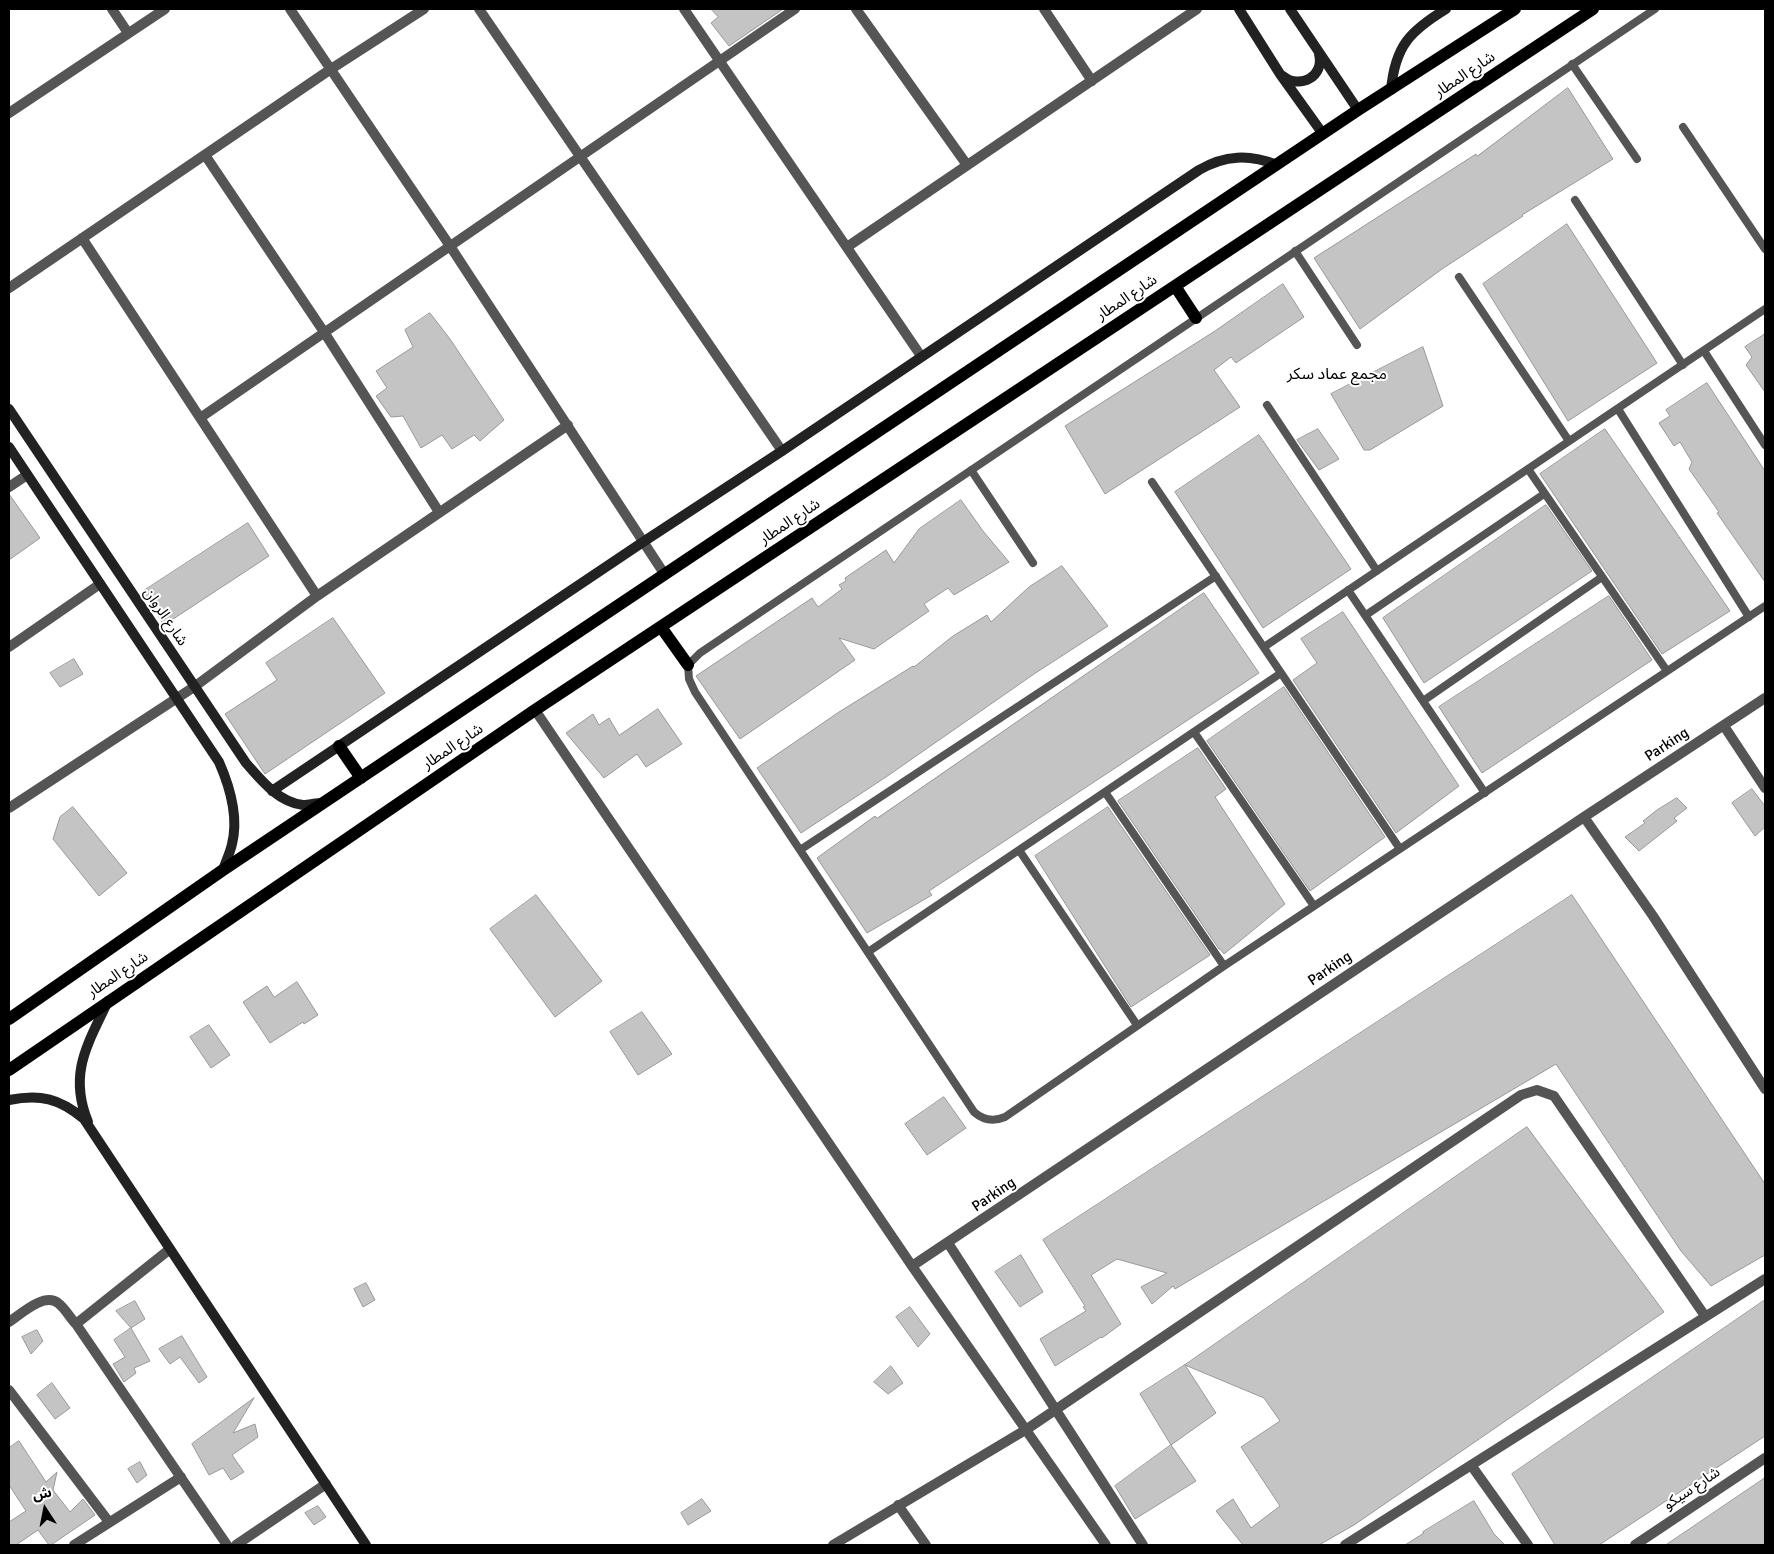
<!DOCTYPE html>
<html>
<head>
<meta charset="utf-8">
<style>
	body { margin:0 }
	#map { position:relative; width:1774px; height:1554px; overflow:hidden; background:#fff; font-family:Signika,"Noto Sans Arabic",sans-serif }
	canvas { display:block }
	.frame { position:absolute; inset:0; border:10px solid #000; pointer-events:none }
	.north { position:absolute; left:20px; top:1484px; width:50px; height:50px; -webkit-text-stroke:4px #fff; paint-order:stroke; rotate:349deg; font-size:14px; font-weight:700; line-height:20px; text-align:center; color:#000 }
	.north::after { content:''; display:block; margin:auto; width:18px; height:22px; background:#000; clip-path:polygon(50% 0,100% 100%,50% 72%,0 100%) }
</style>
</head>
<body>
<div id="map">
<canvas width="1774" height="1554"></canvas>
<div class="frame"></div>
<div class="north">ش</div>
</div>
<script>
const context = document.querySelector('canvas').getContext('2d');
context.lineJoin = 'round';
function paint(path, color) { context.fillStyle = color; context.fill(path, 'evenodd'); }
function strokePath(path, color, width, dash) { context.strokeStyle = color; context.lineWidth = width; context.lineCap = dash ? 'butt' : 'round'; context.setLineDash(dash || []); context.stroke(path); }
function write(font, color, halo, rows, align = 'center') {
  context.font = font + ' Signika,"Noto Sans Arabic",sans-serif'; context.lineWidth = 4; context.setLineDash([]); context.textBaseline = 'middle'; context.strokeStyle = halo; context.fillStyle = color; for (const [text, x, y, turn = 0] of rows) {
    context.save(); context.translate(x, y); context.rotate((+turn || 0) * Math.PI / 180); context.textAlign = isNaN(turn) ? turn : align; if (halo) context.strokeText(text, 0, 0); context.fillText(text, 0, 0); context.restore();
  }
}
const building = new Path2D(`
	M711 9H783L729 46 711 23 718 17Z
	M1568 88 1613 159 1522 215 1523 216 1442 269 1360 329 1314 258 1476 154 1477 156Z
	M1567 224 1657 363 1568 421 1483 284Z
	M1283 284 1304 317 1236 363 1231 357 1214 370 1240 407 1105 494 1065 426 1215 331Z
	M430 313 450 339 504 420 480 441 474 435 452 449 442 435 421 448 403 416 391 417 376 396 387 388 376 371 413 347 405 330Z
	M1765 334V392L1746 365 1752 357 1745 347Z
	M1423 347 1443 406 1370 450H1364L1331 394Z
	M1707 383 1765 471V582L1717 513 1719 512 1689 469 1692 462 1680 442 1674 446 1659 423 1670 416 1666 410Z
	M1318 429 1339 459 1319 470 1297 440Z
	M1605 429 1730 611 1662 654 1540 474Z
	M1259 435 1351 569 1263 628 1175 492Z
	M9 494 40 538 9 560Z
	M961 500 983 531 1009 562 954 595 948 588 924 604 929 611 874 649 839 638 855 660 740 739 696 676 812 598 818 607 842 589 839 585 846 581 845 578 886 550 894 563 919 529Z
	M1546 505 1592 571 1424 683 1383 618Z
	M248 523 269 556 164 625 142 592Z
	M1062 566 1108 626 1034 674 886 777 801 833 757 768 839 712 913 666 914 667 953 636 987 615 991 622 1029 587Z
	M1204 593 1259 673 929 891 932 895 867 933 817 858 875 816 877 818Z
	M1609 596 1652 660 1482 773 1439 707Z
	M1343 612 1459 786 1396 833 1293 680 1317 663 1301 639Z
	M333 618 385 693 265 774 225 714 277 680 266 663Z
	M74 659 83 674 60 687 50 673Z
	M1284 687 1385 837 1310 891 1207 741Z
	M658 709 682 744 646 767 637 754 604 778 566 733 593 714 599 725 609 718 619 735Z
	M1198 748 1226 789 1215 797 1285 904 1224 954 1220 949H1219L1118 801Z
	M1752 789 1765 806V827L1755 836 1732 803Z
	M1677 798 1687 808 1674 818 1677 821 1639 851 1625 837 1645 823 1643 821 1657 810Z
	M73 807 127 873 99 896 53 839 60 817Z
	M1108 807 1210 955 1131 1007 1035 856Z
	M536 895 602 981 555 1017 490 929Z
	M1572 895 1765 1184V1255L1711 1286 1681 1251 1556 1064 1175 1289 1173 1286 1152 1304 1141 1287 1167 1273 1117 1259 1091 1275 1121 1324 1102 1338 1101 1337 1055 1366 1040 1339 1086 1311 1083 1307 1085 1306 1043 1240Z
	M297 982 318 1015 304 1024 303 1022 270 1043 243 1002 267 986 274 997Z
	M642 1012 672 1054 638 1075 610 1032Z
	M209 1025 230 1055 211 1068 190 1037Z
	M944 1097 966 1128 927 1155 905 1124Z
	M1527 1127 1664 1312 1354 1525 1319 1545H1243L1216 1511 1233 1499 1251 1528 1280 1506 1241 1447 1280 1421 1264 1398 1185 1365Z
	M1021 1255 1043 1292 1020 1307 995 1272Z
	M366 1283 375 1300 363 1307 354 1289Z
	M1765 1300V1436L1599 1545H1555L1512 1474Z
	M135 1301 145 1319 131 1328 116 1311Z
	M910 1307 930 1334 918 1347 896 1317Z
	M131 1328 150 1361 134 1368 136 1373 124 1382 113 1364 125 1357 114 1340Z
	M37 1330 43 1341 31 1354 22 1337Z
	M182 1336 207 1377 199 1383 180 1357 170 1364 159 1349Z
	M1185 1365 1216 1413 1171 1445 1140 1394Z
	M891 1366 903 1383 888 1394 874 1382Z
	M52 1383 70 1408 55 1419 37 1395Z
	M254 1398 233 1433 255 1424 258 1437 232 1455 244 1472 231 1480 223 1468 209 1475 192 1444Z
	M19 1441 46 1482 57 1472 53 1490 70 1512 83 1499 95 1515 51 1545H49L38 1530 16 1545H9V1522L26 1511 9 1485V1448Z
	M1171 1445 1196 1481 1135 1519 1115 1486Z
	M140 1462 147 1475 137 1483 128 1469Z
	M1765 1478V1545H1666Z
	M702 1499 711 1511 688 1525 681 1513Z
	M1474 1501 1494 1534 1505 1545H1405L1424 1533 1423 1532Z
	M318 1506 326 1517 314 1525 305 1513Z`);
const lane = new Path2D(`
	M1655 9 700 653 688 665 689 679 695 692 974 1112C983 1120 993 1122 1005 1117L1224 966 1765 606
	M1572 64 1637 159
	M1683 127 1765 249
	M1575 200 1683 365
	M1295 251 1357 345
	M1459 277 1569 441
	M1704 351 1765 445
	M1267 405 1377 571
	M1618 409 1749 617
	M1528 469 1667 671
	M971 470 1033 563
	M1152 482 1400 849
	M1348 590 1485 793
	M1366 615 1544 494
	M1264 647 1765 309
	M1423 701 1602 577
	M1194 732 1314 906
	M1105 792 1224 966
	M800 850 1216 576
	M1019 850 1137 1025
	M868 952 1281 673`);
const street = new Path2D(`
	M112 9 128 33
	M290 9 450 246 665 575
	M479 9 782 451
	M684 9 921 356
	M856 9 967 165
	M1044 9 1092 81
	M9 113 165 9
	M205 155 324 332 439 512
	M82 238 317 596
	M847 247 1197 9
	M9 288 331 69 424 9
	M200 418 795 9
	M9 487 27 475
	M9 647 100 584
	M535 710 912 1266 1106 1545
	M1724 726 1765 788
	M9 808 194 687 317 596 568 425
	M1584 817 1653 916 1765 1089
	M948 1243 1143 1545
	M912 1266 1584 817 1765 698
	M9 1322C20 1315 44 1292 58 1303 65 1308 70 1318 76 1324L227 1545
	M76 1324 170 1249
	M9 1390 109 1522
	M1471 1465 1528 1545
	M898 1505 926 1545
	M74 1545 181 1477
	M236 1545 326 1484
	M833 1545 1027 1429 1521 1095 1537 1090 1554 1096 1705 1316
	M1345 1545 1765 1279
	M1635 1545 1765 1458`);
const secondary = new Path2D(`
	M1239 9 1280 74 1323 134
	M1290 9 1358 110
	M1283 76C1300 90 1325 76 1319 54
	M1391 90C1395 46 1410 31 1446 9
	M9 409 246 763C261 780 278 802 303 805 309 805 316 803 322 803
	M9 447 219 762C230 787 239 816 232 844 230 853 226 861 223 870
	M272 791 643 542 782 451 1199 170C1225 155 1249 154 1277 165
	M9 1100C40 1094 59 1098 84 1119L366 1545
	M88 1122C68 1073 88 1044 108 1001`);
const primary = new Path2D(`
	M1175 286 1196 318
	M661 627 688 665
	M339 746 361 778
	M9 1019 223 870 1358 110 1515 9
	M9 1070 535 710 1593 9`);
const streetNames = [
	["شارع المطار",1465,75,-34],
	["شارع المطار",1127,298,-34],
	["شارع المطار",790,522,-34],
	["شارع الروان",165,617,56],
	["Parking",1667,745,-33],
	["شارع المطار",453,747,-34],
	["Parking",1330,969,-34],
	["شارع المطار",118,975,-34],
	["Parking",994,1195,-34],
	["شارع سيكو",1692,1489,-34]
];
const neighbourhoodNames = [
	["مجمع عماد سكر",1337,375]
];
paint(building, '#c4c4c4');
strokePath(building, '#999', 1);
strokePath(lane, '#555', 8);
strokePath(street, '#555', 10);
strokePath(secondary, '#222', 10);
strokePath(primary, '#000', 12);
write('15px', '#000', '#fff', streetNames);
write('16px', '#000', '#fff', neighbourhoodNames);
</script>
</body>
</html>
